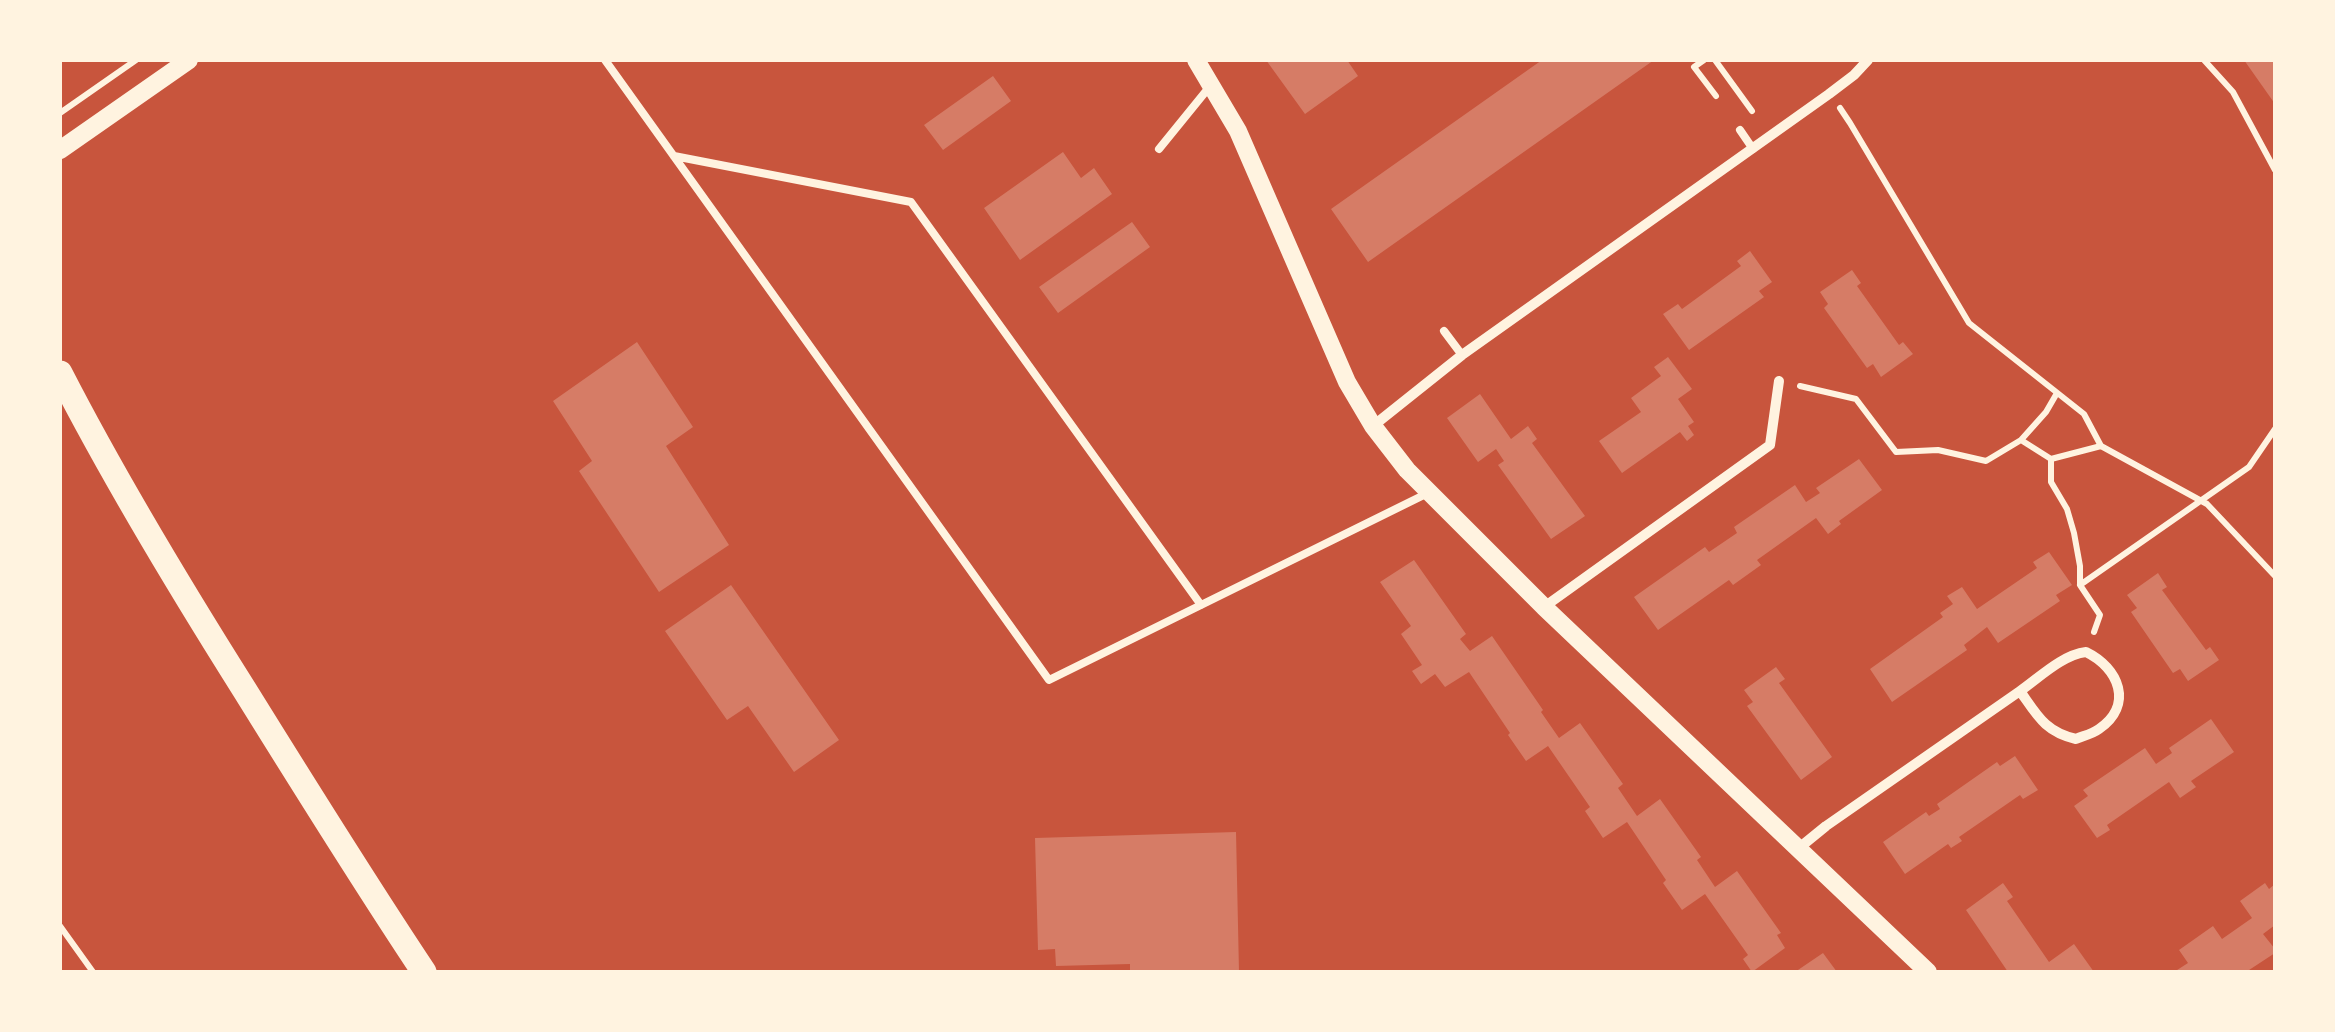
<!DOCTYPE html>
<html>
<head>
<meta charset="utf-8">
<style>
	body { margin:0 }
	#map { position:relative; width:2335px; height:1032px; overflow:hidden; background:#c8553d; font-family:"Exo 2",sans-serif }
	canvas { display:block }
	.frame { position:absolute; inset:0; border:62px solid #fff3e0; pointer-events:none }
</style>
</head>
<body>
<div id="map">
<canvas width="2335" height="1032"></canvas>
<div class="frame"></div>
</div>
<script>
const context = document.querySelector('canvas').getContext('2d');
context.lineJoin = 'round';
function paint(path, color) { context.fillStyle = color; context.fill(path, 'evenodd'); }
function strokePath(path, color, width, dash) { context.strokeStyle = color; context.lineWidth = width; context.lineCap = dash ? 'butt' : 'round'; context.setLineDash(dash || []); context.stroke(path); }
const building = new Path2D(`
	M1266 60H1347L1358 76 1305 114Z
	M1542 60H1654L1368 262 1331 209Z
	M2244 60H2275V104Z
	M993 76 1011 101 943 150 924 125Z
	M1063 152 1081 178 1094 168 1112 194 1020 260 984 208Z
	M1132 222 1150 247 1058 313 1039 287Z
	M1750 251 1772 282 1759 291 1764 297 1689 350 1663 314 1678 304 1682 309 1741 266 1737 261Z
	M1852 270 1861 283 1857 286 1899 345 1903 342 1913 354 1881 377 1873 364 1867 368 1824 308 1828 304 1820 292Z
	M637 342 693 427 666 446 729 545 659 592 579 471 592 461 553 401Z
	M1668 357 1692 389 1678 399 1694 422 1688 426 1694 435 1687 441 1680 432 1622 473 1599 441 1641 412 1631 398 1661 376 1654 367Z
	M1480 394 1511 439 1528 426 1537 439 1532 443 1585 516 1551 539 1498 465 1504 461 1496 449 1478 462 1447 418Z
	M1859 459 1882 490 1839 521 1841 524 1828 534 1816 518 1757 560 1761 565 1733 585 1729 580 1658 630 1634 597 1705 547 1709 552 1737 533 1734 527 1795 485 1806 502 1820 493 1816 488Z
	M2049 552 2072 585 2056 595 2060 601 1998 643 1987 627 1964 645 1967 650 1892 702 1870 669 1943 617 1940 613 1953 604 1947 596 1962 587 1977 609 2037 568 2033 562Z
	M1414 560 1466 634 1460 639 1470 651 1492 636 1543 710 1541 712 1559 738 1580 723 1623 784 1618 788 1637 816 1660 799 1701 857 1697 860 1715 887 1737 871 1781 933 1777 935 1785 948 1752 972 1743 959 1748 955 1705 894 1682 910 1663 883 1666 880 1627 822 1603 838 1585 811 1590 807 1548 746 1526 761 1508 735 1510 733 1469 672 1445 687 1435 674 1421 684 1412 671 1422 665 1401 634 1411 626 1380 582Z
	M2158 573 2167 587 2162 590 2206 650 2210 647 2219 660 2188 681 2180 669 2173 673 2131 612 2137 608 2127 595Z
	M731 585 839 740 794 772 748 706 727 720 665 631Z
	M1776 667 1785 679 1779 683 1832 757 1801 780 1747 706 1753 702 1744 690Z
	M2211 719 2234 752 2191 781 2196 787 2180 798 2169 782 2107 825 2110 830 2097 838 2074 806 2088 796 2083 790 2145 748 2156 764 2172 753 2169 748Z
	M2015 756 2038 790 2023 799 2020 795 1959 837 1962 841 1951 848 1948 844 1905 874 1883 842 1926 812 1929 816 1940 809 1937 804 1997 762 2000 766Z
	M1236 832 1239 972H1130V964L1056 966 1055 949 1038 950 1035 838Z
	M2003 883 2013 897 2007 901 2049 962 2074 944 2094 972H2008L1966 910Z
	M2265 883 2269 889 2275 884V925L2263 934 2275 949V953L2246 972H2174L2188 963 2179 950 2213 926 2222 939 2252 918 2240 901Z
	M1823 953 1837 972H1795Z`);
const path = new Path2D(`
	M1704 60 1694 67 1716 96
	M1715 60 1752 111
	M2204 60 2233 92 2275 170
	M1840 108 1850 123 1969 323 2084 414 2101 446 2207 504 2275 576
	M60 113 136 60
	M1800 386 1856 399 1896 452 1938 450 1986 461 2021 440 2051 459
	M2021 440 2046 412 2057 393
	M2080 584V566L2074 533 2067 509 2051 482V459L2101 446
	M2094 632 2100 615 2080 585 2249 467 2275 429
	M60 926 93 972`);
const service = new Path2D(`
	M605 60 1049 680 1428 493
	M1740 130 1753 149
	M1159 149 1211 85
	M674 156 911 202 1201 605
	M1444 331 1462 355`);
const minor = new Path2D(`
	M1373 426 1462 355 1829 94 1854 75 1868 60
	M1544 607 1770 445 1779 381
	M1799 848 1826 826 2020 691C2037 715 2045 732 2076 739 2083 736 2092 734 2099 729 2134 705 2119 668 2086 652 2062 655 2040 677 2020 691`);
const tertiary = new Path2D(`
	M1196 60 1238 131 1347 382 1373 426 1407 470 1544 607 1928 972
	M60 150 189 60`);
const primary = new Path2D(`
	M60 373C116 482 179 586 244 689 303 784 362 879 424 972`);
paint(building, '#d67c66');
strokePath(path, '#fff3e0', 6);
strokePath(service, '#fff3e0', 8);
strokePath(minor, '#fff3e0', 10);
strokePath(tertiary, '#fff3e0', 18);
strokePath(primary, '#fff3e0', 25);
</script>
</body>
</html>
